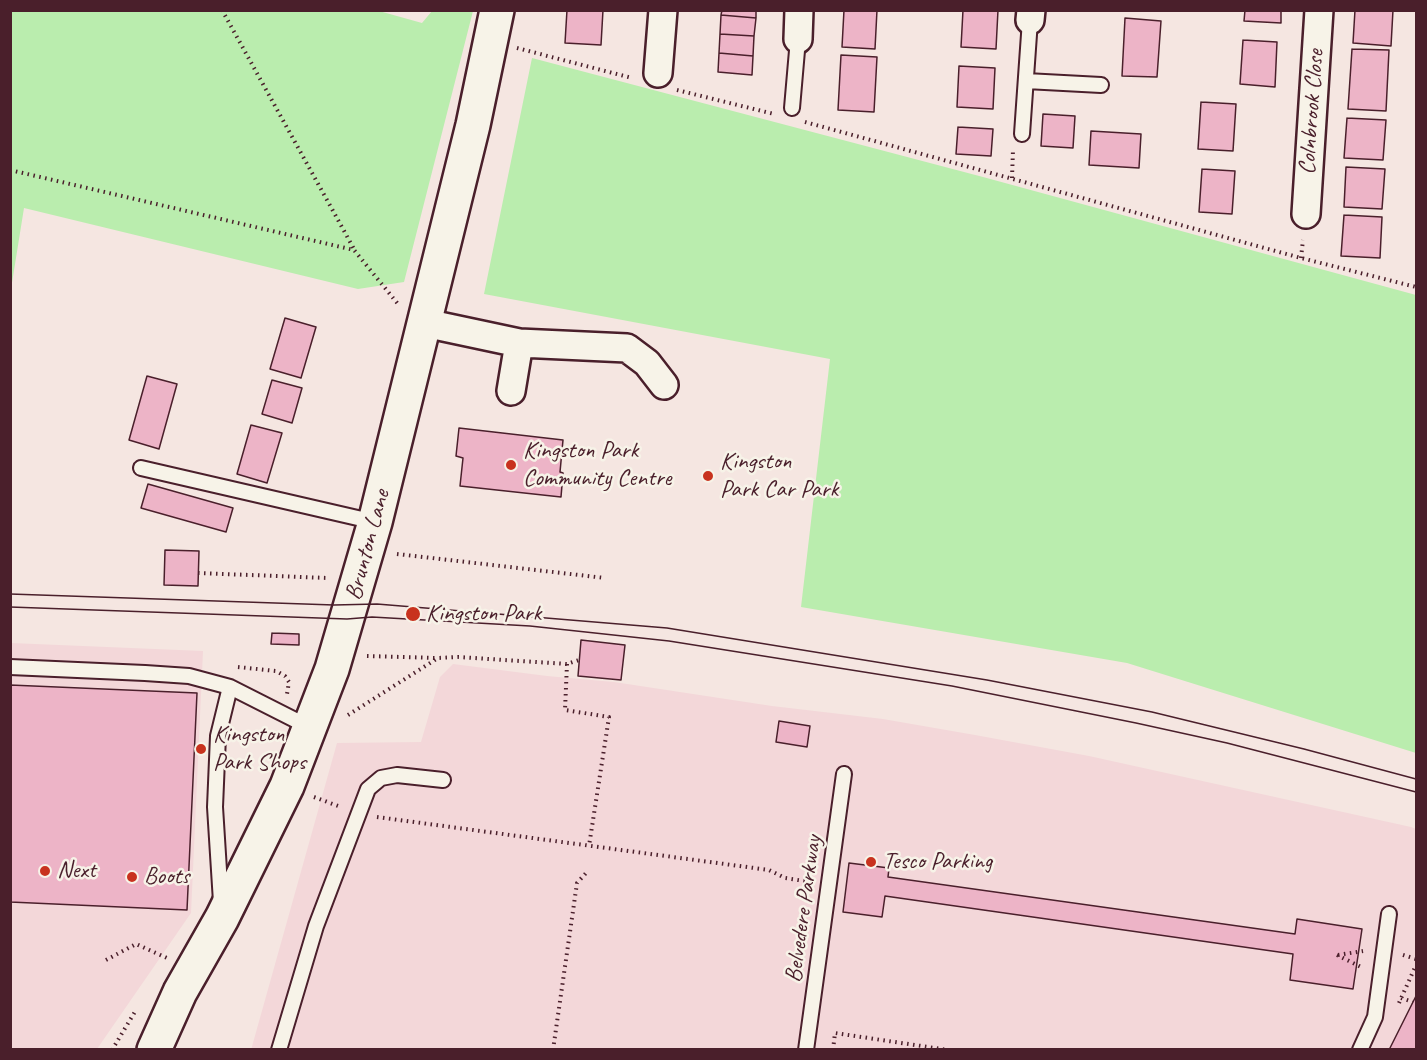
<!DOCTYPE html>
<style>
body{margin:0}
#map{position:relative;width:1427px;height:1060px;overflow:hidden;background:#f5e6e1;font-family:Caveat,sans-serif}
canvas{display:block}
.frame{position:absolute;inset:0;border:12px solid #4a1f2b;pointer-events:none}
</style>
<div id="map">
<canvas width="1427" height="1060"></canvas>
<div class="frame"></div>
</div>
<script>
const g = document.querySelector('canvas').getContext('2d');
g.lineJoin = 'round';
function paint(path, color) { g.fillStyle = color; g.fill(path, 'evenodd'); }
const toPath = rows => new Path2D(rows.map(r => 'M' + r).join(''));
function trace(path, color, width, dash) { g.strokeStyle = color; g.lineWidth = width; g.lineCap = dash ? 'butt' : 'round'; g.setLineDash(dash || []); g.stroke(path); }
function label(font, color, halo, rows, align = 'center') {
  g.font = font + ' Caveat,sans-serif'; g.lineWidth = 5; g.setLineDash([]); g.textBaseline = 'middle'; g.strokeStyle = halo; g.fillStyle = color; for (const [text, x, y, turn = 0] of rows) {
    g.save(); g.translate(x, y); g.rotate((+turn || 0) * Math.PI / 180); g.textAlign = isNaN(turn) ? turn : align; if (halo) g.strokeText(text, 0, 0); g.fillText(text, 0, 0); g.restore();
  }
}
const built = toPath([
 [11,643,203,651,191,913,97,1049,11,1050],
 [453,664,547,676,614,682,772,706,883,719,975,735,1089,756,1411,827,1416,829,1416,1049,251,1050,337,743,421,742,440,677]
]);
const green = toPath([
 [379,11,422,23,432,11,473,11,404,282,358,289,24,208,11,289,11,11],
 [532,58,983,177,1416,295,1416,753,1127,663,801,607,830,359,484,294]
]);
const building = toPath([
 [567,10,603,10,601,45,565,43,567,10],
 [722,10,756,10,756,18,721,15,722,10],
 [844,10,877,10,875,49,842,47,844,10],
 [963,10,998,10,996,49,961,47,963,10],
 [1245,10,1281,10,1281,23,1244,21,1245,10],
 [1355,10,1393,10,1391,46,1353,43,1355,10],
 [721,15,756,18,754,36,720,34,721,15],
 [1125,18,1161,21,1157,77,1122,76,1125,18],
 [720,34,754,36,753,56,719,53,720,34],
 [1243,40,1277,42,1275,87,1240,84,1243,40],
 [1352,49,1389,50,1386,111,1348,109,1352,49],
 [719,53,753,56,752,75,718,72,719,53],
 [841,55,877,57,874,112,838,110,841,55],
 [959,66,995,68,993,109,957,107,959,66],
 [1201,102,1236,104,1233,151,1198,149,1201,102],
 [1043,114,1075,116,1073,148,1041,146,1043,114],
 [1347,118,1386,120,1383,160,1344,158,1347,118],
 [958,127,993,129,991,156,956,154,958,127],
 [1091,131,1141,134,1139,168,1089,165,1091,131],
 [1346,167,1385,169,1382,209,1344,207,1346,167],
 [1202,169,1235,171,1232,214,1199,212,1202,169],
 [1344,215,1382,217,1380,258,1341,256,1344,215],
 [285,318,316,327,301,378,270,369,285,318],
 [147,376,177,384,159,449,129,440,147,376],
 [272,380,302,388,292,423,262,414,272,380],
 [251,425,282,433,267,483,237,474,251,425],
 [459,428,563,440,560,472,563,473,561,497,460,486,463,458,456,456,459,428],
 [148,484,233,508,226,532,141,508,148,484],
 [165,550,199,551,198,586,164,585,165,550],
 [272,633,299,634,299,645,271,644,272,633],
 [581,640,625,645,621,680,578,676,581,640],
 [10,685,197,693,187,910,10,902,10,685],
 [779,721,810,726,807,747,776,742,779,721],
 [849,863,889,868,888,877,1295,934,1297,919,1362,929,1353,989,1290,980,1293,954,885,896,882,917,843,912,849,863],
 [1416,996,1416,1050,1389,1050,1416,996]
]);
const path = toPath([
 [222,10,354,249],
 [517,48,632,78],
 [677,90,774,114],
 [805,122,1301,258,1416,287],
 [10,170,354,250,398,304],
 [1012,178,1013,150],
 [1301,258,1303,240],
 [397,554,605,578],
 [198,573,328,578],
 [367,656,437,658],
 [567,664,565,710,609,717,589,846],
 [238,667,276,671,285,676,289,682,287,694],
 [348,715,438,658,458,657,567,664,579,660],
 [314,797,341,807],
 [377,817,769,870,785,878,811,882],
 [1337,955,1361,967],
 [1338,955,1363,951],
 [1403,955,1416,959],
 [106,960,136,944,167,958],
 [1401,998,1413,1002],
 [1399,1003,1416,965],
 [112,1050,136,1010],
 [553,1050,577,883,586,873],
 [833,1050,835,1033,948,1050]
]);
const lane = toPath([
 [1026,81,1101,85],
 [792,108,798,39],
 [1022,134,1030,20],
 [141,468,375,522],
 [10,667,145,673,189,676,230,687,309,727],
 [221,902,215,807,218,736,230,687],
 [279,1050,316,926,368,789,381,778,397,775,443,780],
 [806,1050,844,774],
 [1360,1050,1375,1017,1389,914]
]);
const street = toPath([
 [1030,20,1031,10],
 [798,39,799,10],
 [658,73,663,10],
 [1306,214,1319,10],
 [425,323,519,343,627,348,647,363,664,385],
 [511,391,519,343]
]);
const secondary = toPath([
 [154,1050,180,992,222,918,287,786,332,669,375,522,473,125,497,10]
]);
const tram = toPath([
 [10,594,334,605,377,604,667,628,987,680,1152,712,1304,749,1416,779],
 [10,607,347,619,372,617,530,626,669,641,952,686,1136,723,1227,743,1416,792]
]);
const markers = [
 [511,465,6,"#c8321e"],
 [708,476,6,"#c8321e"],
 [413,614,8,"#c8321e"],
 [201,749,6,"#c8321e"],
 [871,862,6,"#c8321e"],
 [45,871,6,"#c8321e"],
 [132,877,6,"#c8321e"]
];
const streetNames = [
 ["Colnbrook Close",1312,112,-86],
 ["Brunton Lane",368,545,-75],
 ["Belvedere Parkway",804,909,-82]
];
const poiNames = [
 ["Kingston Park",523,451],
 ["Community Centre",523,479],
 ["Kingston",720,462],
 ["Park Car Park",720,490],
 ["Kingston Park",426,614],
 ["Kingston",213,735],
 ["Park Shops",213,763],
 ["Tesco Parking",883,862],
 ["Next",57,871],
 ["Boots",144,877]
];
paint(built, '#f3d7d9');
paint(green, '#baedae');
paint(building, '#edb4c7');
trace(building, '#4a1f2b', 1.5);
trace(lane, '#4a1f2b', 18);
trace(street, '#4a1f2b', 32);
trace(secondary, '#4a1f2b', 38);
trace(path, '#4a1f2b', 4, [1.5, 4.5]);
trace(lane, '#f7f3e8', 14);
trace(street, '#f7f3e8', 27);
trace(secondary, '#f7f3e8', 33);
trace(tram, '#4a1f2b', 1.5);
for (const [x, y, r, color] of markers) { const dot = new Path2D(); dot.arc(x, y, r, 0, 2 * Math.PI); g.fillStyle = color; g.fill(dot); trace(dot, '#f7f3e8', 2); }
label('24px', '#4a1f2b', '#f7f3e8', streetNames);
label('24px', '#4a1f2b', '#f7f3e8', poiNames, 'left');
</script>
